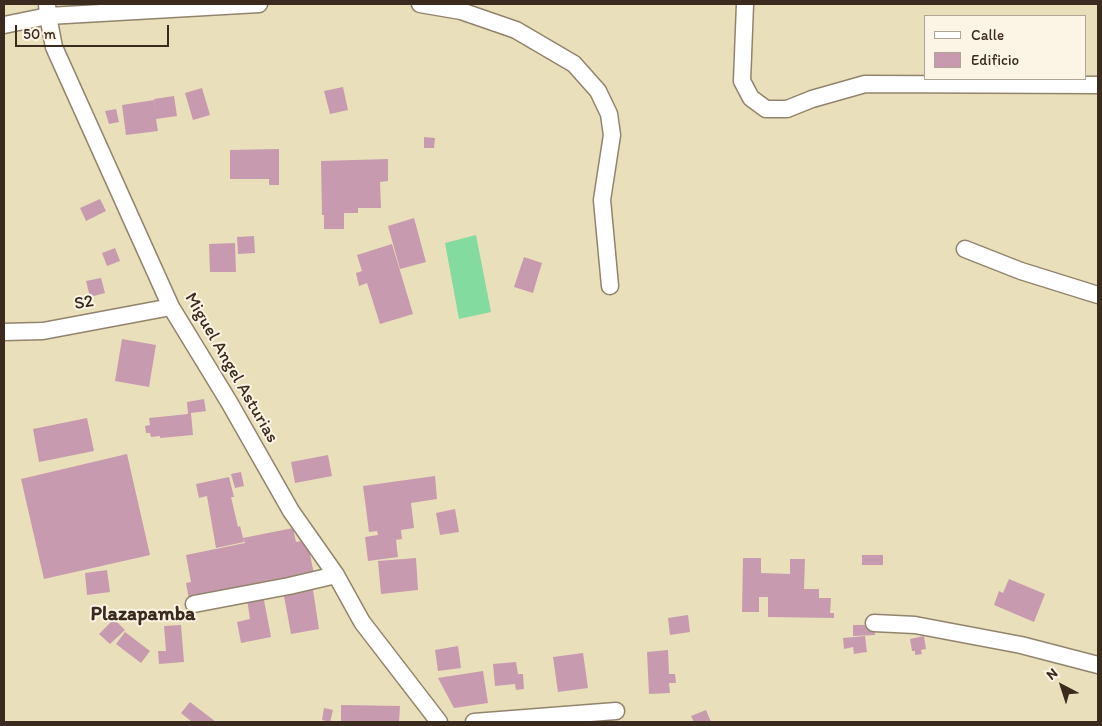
<!DOCTYPE html>
<style>
body{margin:0}
#map{position:relative;width:1102px;height:726px;overflow:hidden;background:#e9dfba;font-family:Itim,sans-serif}
canvas{display:block}
.frame{position:absolute;inset:0;border:5px solid #3b2a1e;pointer-events:none}
.legend{position:absolute;left:924px;top:15px;width:162px;height:65px;box-sizing:border-box;background:#fcf5e5;border:1px solid #afa495;margin:0;padding:6px 9px;list-style:none;font-size:15px;color:#3b2a1e}
.legend li{display:flex;align-items:center;gap:10px;height:25px}
.legend b{width:25px;border:1px solid #afa495}
.north{position:absolute;left:1037px;top:661px;width:50px;height:50px;-webkit-text-stroke:4px #fcf5e5;paint-order:stroke;rotate:320deg;font-size:14px;font-weight:700;line-height:20px;text-align:center;color:#3b2a1e}
.north::after{content:'';display:block;margin:auto;width:18px;height:22px;background:#3b2a1e;clip-path:polygon(50% 0,100% 100%,50% 72%,0 100%)}
.scale{position:absolute;left:15px;top:25px;width:154px;height:22px;box-sizing:border-box;border:2px solid #3b2a1e;border-top:0;padding-left:6px;font-size:15px;line-height:18px;white-space:nowrap;color:#3b2a1e;-webkit-text-stroke:4px #fcf5e5;paint-order:stroke}
</style>
<div id="map">
<canvas width="1102" height="726"></canvas>
<div class="frame"></div>
<ul class="legend">
<li><b style="height:6px;background:#fff"></b>Calle</li>
<li><b style="height:14px;background:#c89ab0"></b>Edificio</li>
</ul>
<div class="north">N</div>
<div class="scale">50 m</div>
</div>
<script>
const g = document.querySelector('canvas').getContext('2d');
g.lineJoin = 'round';
function paint(path, color) { g.fillStyle = color; g.fill(path, 'evenodd'); }
const toPath = rows => new Path2D(rows.map(r => 'M' + r).join(''));
function trace(path, color, width, dash) { g.strokeStyle = color; g.lineWidth = width; g.lineCap = dash ? 'butt' : 'round'; g.setLineDash(dash || []); g.stroke(path); }
function label(font, color, halo, rows, align = 'center') {
  g.font = font + ' Itim,sans-serif'; g.lineWidth = 4; g.setLineDash([]); g.textBaseline = 'middle'; g.strokeStyle = halo; g.fillStyle = color; for (const [text, x, y, turn = 0] of rows) {
    g.save(); g.translate(x, y); g.rotate((+turn || 0) * Math.PI / 180); g.textAlign = isNaN(turn) ? turn : align; if (halo) g.strokeText(text, 0, 0); g.fillText(text, 0, 0); g.restore();
  }
}
const green = toPath([
 [476,235,491,312,459,319,445,243]
]);
const building = toPath([
 [343,87,348,110,330,114,324,91],
 [202,88,210,115,193,120,185,93],
 [174,96,177,116,156,119,158,131,126,135,122,105,154,100,157,117,154,99],
 [116,109,119,122,109,124,105,111],
 [424,137,435,138,434,148,424,148],
 [279,149,279,185,269,185,269,179,230,179,230,150],
 [388,159,388,181,380,182,381,208,358,208,358,213,344,213,344,229,324,229,324,215,322,215,321,161],
 [100,199,106,211,86,221,80,208],
 [414,218,426,262,400,269,388,226],
 [254,236,255,253,238,254,237,237],
 [235,243,236,272,210,272,209,244],
 [392,244,413,314,380,324,367,283,359,286,356,273,362,271,357,255],
 [115,248,120,261,107,266,102,253],
 [524,257,542,263,533,293,514,287],
 [101,278,105,293,90,297,86,281],
 [122,339,156,345,149,387,115,381],
 [204,399,206,411,191,413,193,435,160,438,160,436,151,437,150,433,146,433,145,426,150,425,149,418,188,414,187,402],
 [87,418,94,451,39,462,33,429],
 [127,454,150,555,44,579,21,479],
 [328,455,332,476,295,483,291,462],
 [241,472,244,486,235,488,231,474],
 [435,476,437,499,411,503,414,528,401,530,402,539,396,540,398,557,368,561,365,537,378,535,377,531,369,532,363,486],
 [229,477,234,497,231,497,238,527,240,526,244,542,216,548,207,496,199,498,196,484],
 [455,509,459,532,440,535,436,513],
 [293,528,296,542,307,540,314,574,189,599,186,583,191,582,186,555,245,543,243,538],
 [862,555,883,555,883,565,862,565],
 [416,558,418,590,381,594,378,561],
 [743,558,761,558,761,573,790,574,790,559,805,559,804,589,819,589,819,598,831,598,830,613,834,613,834,618,768,617,768,597,759,597,759,612,742,612],
 [107,570,110,592,87,595,85,573],
 [1009,579,1045,594,1034,622,994,605,999,591,1003,593],
 [313,590,319,629,291,634,284,596],
 [263,595,271,637,241,643,237,622,250,619,247,599],
 [688,615,690,632,670,635,668,618],
 [114,619,125,630,110,644,99,634],
 [181,625,184,662,159,664,158,651,166,651,164,626],
 [853,625,874,625,875,635,853,636],
 [125,632,150,651,141,663,116,644],
 [865,636,867,652,854,654,853,647,844,649,843,638],
 [924,636,926,649,921,650,922,654,915,655,915,651,912,651,910,639],
 [458,646,461,668,438,671,435,650],
 [668,650,669,674,675,674,676,683,669,683,670,693,649,694,647,652],
 [583,653,588,688,558,692,553,657],
 [516,662,518,674,523,674,524,689,516,690,515,684,495,686,493,664],
 [483,671,488,703,454,708,438,678],
 [190,702,216,722,192,722,181,713],
 [341,705,400,706,399,722,341,722],
 [324,708,333,710,330,722,322,720],
 [706,710,711,722,694,722,691,716]
]);
const minor = toPath([
 [47,4,48,16,54,47,171,307,229,402,291,511,336,575,362,622,439,722],
 [420,4,461,11,516,30,574,64,598,91,609,114,612,135,602,200,610,286],
 [745,4,742,81,751,98,766,109,787,109,812,99,865,84,1098,85],
 [4,25,48,16,259,4],
 [965,249,1021,271,1098,295],
 [4,332,43,331,171,307],
 [194,604,289,586,336,575],
 [874,623,915,625,1021,645,1098,665],
 [474,722,616,711]
]);
const streetNames = [
 ["S2",84,303,-10],
 ["Miguel Angel Asturias",231,368,60]
];
const quarterNames = [
 ["Plazapamba",143,615]
];
paint(green, '#84db9f');
paint(building, '#c89ab0');
trace(minor, '#92846c', 19);
trace(minor, '#fff', 16);
label('18px', '#3b2a1e', '#fcf5e5', streetNames);
label('bold 20px', '#3b2a1e', '#fcf5e5', quarterNames);
</script>
